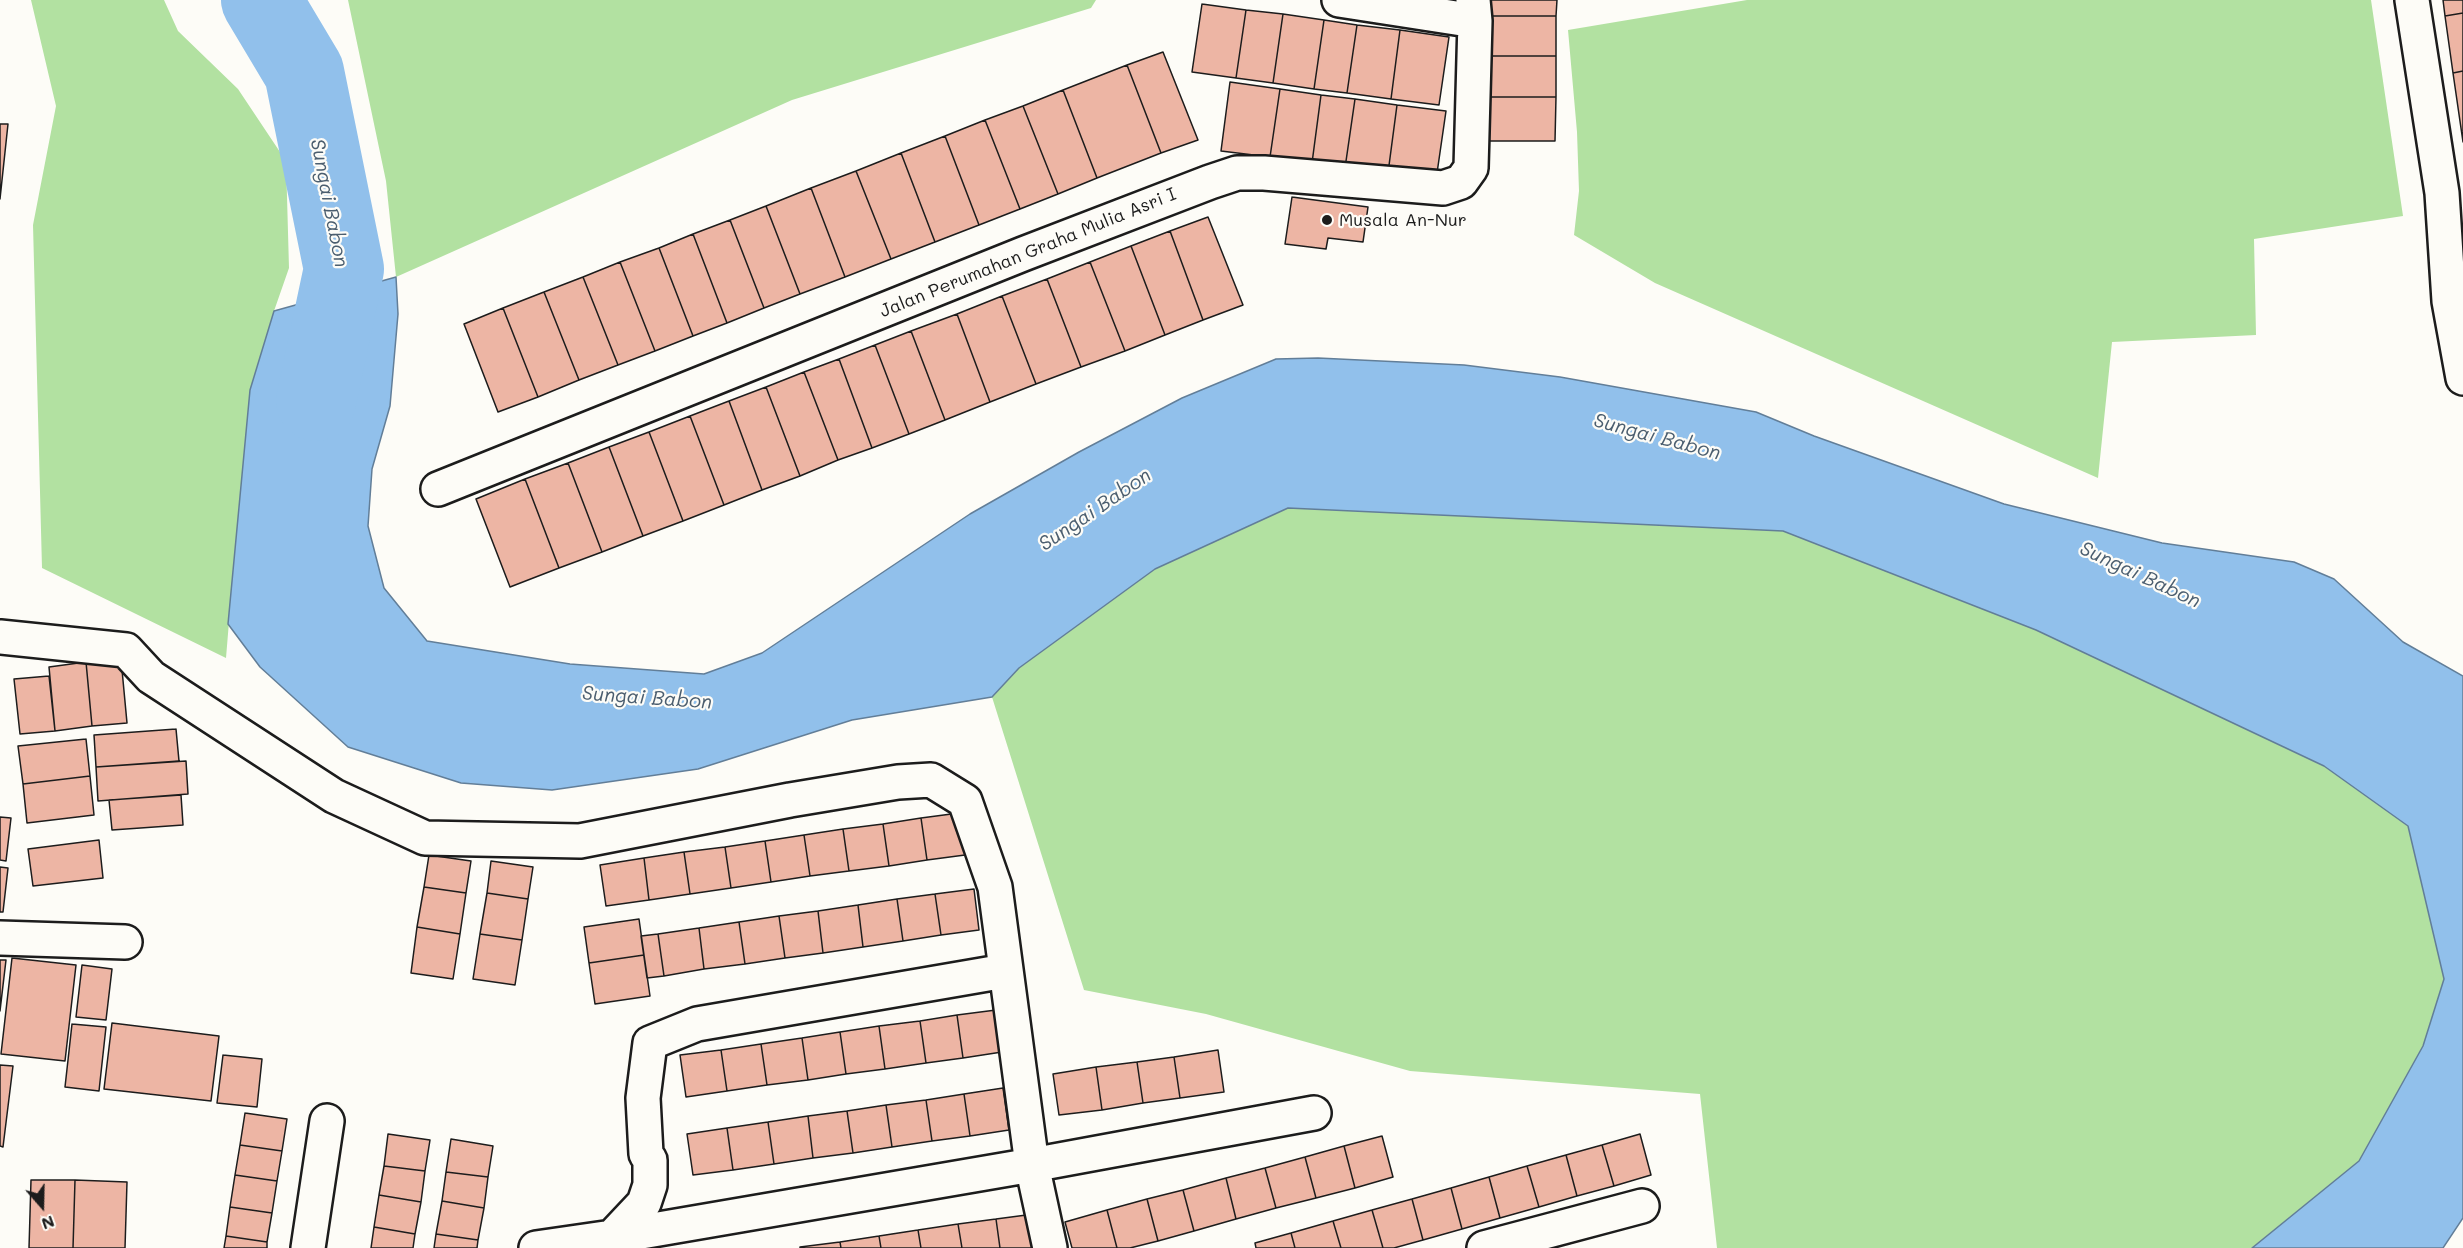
<!DOCTYPE html>
<style>
body{margin:0}
#map{position:relative;width:2463px;height:1248px;overflow:hidden;background:#fdfcf7;font-family:Mali,sans-serif}
canvas{display:block}
.north{position:absolute;left:12px;top:1176px;width:60px;height:60px;-webkit-text-stroke:4px #fdfcf7;paint-order:stroke;rotate:160deg;font-size:16px;font-weight:700;line-height:24px;text-align:center;color:#1c1c1c}
.north::after{content:'';display:block;margin:auto;width:21px;height:27px;background:#1c1c1c;clip-path:polygon(50% 0,100% 100%,50% 72%,0 100%)}
</style>
<div id="map">
<canvas width="2463" height="1248"></canvas>
<div class="north">N</div>
</div>
<script>
const g = document.querySelector('canvas').getContext('2d');
g.lineJoin = 'round';
function paint(path, color) { g.fillStyle = color; g.fill(path, 'evenodd'); }
const toPath = rows => new Path2D(rows.map(r => 'M' + r).join(''));
function trace(path, color, width, dash) { g.strokeStyle = color; g.lineWidth = width; g.lineCap = dash ? 'butt' : 'round'; g.setLineDash(dash || []); g.stroke(path); }
function label(font, color, halo, rows, align = 'center') {
  g.font = font + ' Mali,sans-serif'; g.lineWidth = 4.5; g.setLineDash([]); g.textBaseline = 'middle'; g.strokeStyle = halo; g.fillStyle = color; for (const [text, x, y, turn = 0] of rows) {
    g.save(); g.translate(x, y); g.rotate((+turn || 0) * Math.PI / 180); g.textAlign = isNaN(turn) ? turn : align; if (halo) g.strokeText(text, 0, 0); g.fillText(text, 0, 0); g.restore();
  }
}
const green = toPath([
 [31,0,164,0,178,31,238,89,286,161,289,268,274,311,233,573,226,658,42,568,33,225,56,106],
 [348,0,1096,0,1091,8,792,100,396,277,386,181],
 [1747,0,2371,0,2403,216,2254,239,2256,335,2112,342,2098,478,1655,283,1574,235,1579,191,1577,132,1568,30],
 [1288,508,1783,531,2036,630,2315,759,2408,826,2444,979,2423,1046,2359,1161,2252,1248,1717,1248,1700,1094,1410,1071,1206,1014,1084,990,992,697,1019,668,1155,569]
]);
const water = toPath([
 [396,277,398,314,390,406,372,469,368,526,384,588,427,641,570,664,704,674,762,653,970,514,1079,452,1182,398,1276,359,1318,358,1464,365,1560,377,1756,412,1814,436,2004,504,2162,543,2294,562,2334,579,2403,642,2463,676,2463,1218,2443,1248,2252,1248,2359,1161,2423,1046,2444,979,2408,826,2324,766,2036,630,1783,531,1288,508,1155,569,1019,668,992,697,852,720,698,769,552,790,461,783,348,747,260,667,228,624,250,390,274,311,396,277]
]);
const river = toPath([
 [261,0,304,72,344,269,316,401]
]);
const building = toPath([
 [1489,0,1557,0,1556,16,1489,16,1489,0],
 [2443,0,2463,0,2463,13,2445,16,2443,0],
 [1202,4,1246,10,1236,78,1192,72,1202,4],
 [1246,10,1283,14,1273,83,1236,78,1246,10],
 [2463,13,2463,71,2453,73,2445,16,2463,13],
 [1283,14,1324,20,1314,89,1273,83,1283,14],
 [1489,16,1556,16,1556,56,1489,56,1489,16],
 [1324,20,1357,25,1347,93,1314,89,1324,20],
 [1357,25,1400,30,1391,99,1347,93,1357,25],
 [1400,30,1449,37,1439,105,1391,99,1400,30],
 [1163,52,1198,140,1161,153,1127,65,1163,52],
 [1489,56,1556,56,1556,97,1488,97,1489,56],
 [1127,65,1161,153,1097,178,1063,90,1127,65],
 [2463,71,2463,142,2453,73,2463,71],
 [1230,82,1280,89,1270,157,1221,151,1230,82],
 [1280,89,1321,95,1312,163,1270,157,1280,89],
 [1063,90,1097,178,1058,194,1023,106,1063,90],
 [1321,95,1355,99,1345,168,1312,163,1321,95],
 [1488,97,1556,97,1555,141,1488,141,1488,97],
 [1355,99,1397,105,1388,173,1345,168,1355,99],
 [1397,105,1446,111,1436,180,1388,173,1397,105],
 [1023,106,1058,194,1020,209,985,120,1023,106],
 [985,120,1020,209,979,225,945,136,985,120],
 [0,124,8,124,0,199,0,124],
 [945,136,979,225,935,242,901,153,945,136],
 [901,153,935,242,891,259,856,171,901,153],
 [856,171,891,259,845,277,811,188,856,171],
 [811,188,845,277,800,294,766,206,811,188],
 [1292,197,1368,207,1363,242,1328,238,1326,249,1285,244,1292,197],
 [766,206,800,294,764,308,730,220,766,206],
 [1208,217,1243,305,1203,320,1170,231,1208,217],
 [730,220,764,308,727,323,693,234,730,220],
 [1170,231,1203,320,1165,335,1131,246,1170,231],
 [693,234,727,323,693,336,659,248,693,234],
 [1131,246,1165,335,1125,351,1090,262,1131,246],
 [659,248,693,336,655,351,620,262,659,248],
 [620,262,655,351,618,365,583,277,620,262],
 [1090,262,1125,351,1081,367,1047,279,1090,262],
 [583,277,618,365,579,380,544,292,583,277],
 [1047,279,1081,367,1036,384,1002,296,1047,279],
 [544,292,579,380,538,397,503,308,544,292],
 [1002,296,1036,384,990,402,957,314,1002,296],
 [503,308,538,397,498,412,464,324,503,308],
 [957,314,990,402,945,420,911,331,957,314],
 [911,331,945,420,909,434,875,345,911,331],
 [875,345,909,434,872,448,839,359,875,345],
 [839,359,872,448,838,460,804,372,839,359],
 [804,372,838,460,800,476,766,387,804,372],
 [766,387,800,476,762,490,729,401,766,387],
 [729,401,762,490,724,505,690,416,729,401],
 [690,416,724,505,683,521,649,432,690,416],
 [649,432,683,521,643,536,609,447,649,432],
 [609,447,643,536,602,552,568,463,609,447],
 [568,463,602,552,559,568,525,479,568,463],
 [525,479,559,568,510,587,476,499,525,479],
 [121,659,127,723,92,726,86,662,121,659],
 [86,662,92,726,55,731,49,667,86,662],
 [49,676,55,731,20,734,14,679,49,676],
 [176,729,179,761,96,767,94,735,176,729],
 [86,739,90,776,23,784,18,746,86,739],
 [186,761,188,794,98,801,96,767,186,761],
 [90,776,94,815,27,823,23,784,90,776],
 [181,795,183,825,112,830,109,800,181,795],
 [959,813,965,855,927,860,921,818,959,813],
 [0,817,11,818,6,861,0,860,0,817],
 [921,818,927,860,889,866,883,824,921,818],
 [883,824,889,866,849,871,843,829,883,824],
 [843,829,849,871,810,876,804,835,843,829],
 [804,835,810,876,771,882,765,841,804,835],
 [99,840,103,878,33,886,28,849,99,840],
 [765,841,771,882,731,888,725,847,765,841],
 [725,847,731,888,690,894,684,852,725,847],
 [684,852,690,894,649,900,644,858,684,852],
 [429,855,471,861,466,893,424,887,429,855],
 [644,858,649,900,606,906,600,865,644,858],
 [491,861,533,867,528,899,487,893,491,861],
 [0,867,8,868,3,912,0,912,0,867],
 [424,887,466,893,460,934,417,927,424,887],
 [974,889,979,930,941,935,935,894,974,889],
 [487,893,528,899,522,940,480,934,487,893],
 [935,894,941,935,903,941,897,899,935,894],
 [897,899,903,941,863,947,858,905,897,899],
 [858,905,863,947,823,953,818,911,858,905],
 [818,911,823,953,785,958,779,916,818,911],
 [779,916,785,958,745,964,739,922,779,916],
 [639,919,644,955,589,963,584,927,639,919],
 [739,922,745,964,704,969,699,928,739,922],
 [417,927,460,934,453,979,411,973,417,927],
 [699,928,704,969,664,976,658,934,699,928],
 [480,934,522,940,515,985,473,979,480,934],
 [658,934,664,976,647,978,641,936,658,934],
 [644,955,650,996,595,1004,589,963,644,955],
 [12,958,76,965,65,1061,1,1054,12,958],
 [0,960,6,960,0,1011,0,960],
 [82,965,112,969,106,1020,76,1017,82,965],
 [996,1010,1002,1052,963,1058,957,1015,996,1010],
 [957,1015,963,1058,926,1063,920,1021,957,1015],
 [920,1021,926,1063,885,1069,879,1026,920,1021],
 [112,1023,219,1036,211,1101,104,1089,112,1023],
 [72,1024,106,1027,99,1091,65,1087,72,1024],
 [879,1026,885,1069,846,1074,840,1032,879,1026],
 [840,1032,846,1074,808,1080,802,1038,840,1032],
 [802,1038,808,1080,767,1085,761,1044,802,1038],
 [761,1044,767,1085,727,1091,721,1050,761,1044],
 [721,1050,727,1091,686,1097,680,1055,721,1050],
 [1218,1050,1224,1092,1180,1098,1174,1057,1218,1050],
 [223,1055,262,1059,257,1107,217,1103,223,1055],
 [1174,1057,1180,1098,1143,1103,1137,1062,1174,1057],
 [1137,1062,1143,1103,1102,1110,1096,1067,1137,1062],
 [0,1065,13,1066,3,1147,0,1146,0,1065],
 [1096,1067,1102,1110,1059,1115,1053,1074,1096,1067],
 [1003,1088,1009,1130,970,1136,964,1094,1003,1088],
 [964,1094,970,1136,932,1141,926,1100,964,1094],
 [926,1100,932,1141,892,1147,886,1105,926,1100],
 [886,1105,892,1147,853,1153,847,1111,886,1105],
 [847,1111,853,1153,813,1158,808,1116,847,1111],
 [245,1113,287,1119,282,1151,240,1145,245,1113],
 [808,1116,813,1158,774,1164,768,1122,808,1116],
 [768,1122,774,1164,733,1170,727,1128,768,1122],
 [727,1128,733,1170,693,1175,687,1134,727,1128],
 [388,1134,430,1140,425,1171,384,1166,388,1134],
 [1640,1134,1651,1175,1614,1186,1602,1145,1640,1134],
 [1382,1136,1393,1177,1355,1188,1344,1146,1382,1136],
 [451,1139,493,1146,488,1177,446,1172,451,1139],
 [240,1145,282,1151,277,1181,235,1175,240,1145],
 [1602,1145,1614,1186,1577,1196,1566,1155,1602,1145],
 [1344,1146,1355,1188,1316,1198,1305,1157,1344,1146],
 [1566,1155,1577,1196,1539,1207,1527,1166,1566,1155],
 [1305,1157,1316,1198,1276,1208,1265,1168,1305,1157],
 [384,1166,425,1171,421,1202,379,1195,384,1166],
 [1527,1166,1539,1207,1500,1218,1489,1177,1527,1166],
 [1265,1168,1276,1208,1236,1219,1226,1178,1265,1168],
 [446,1172,488,1177,484,1208,442,1201,446,1172],
 [235,1175,277,1181,272,1213,230,1207,235,1175],
 [1489,1177,1500,1218,1462,1229,1451,1188,1489,1177],
 [1226,1178,1236,1219,1194,1231,1183,1190,1226,1178],
 [31,1180,75,1180,73,1248,29,1248,31,1180],
 [75,1180,127,1182,125,1248,73,1248,75,1180],
 [1451,1188,1462,1229,1423,1240,1412,1199,1451,1188],
 [1183,1190,1194,1231,1158,1241,1147,1199,1183,1190],
 [379,1195,421,1202,415,1234,374,1227,379,1195],
 [1147,1199,1158,1241,1130,1248,1117,1248,1107,1210,1147,1199],
 [1412,1199,1423,1240,1394,1248,1383,1248,1372,1210,1412,1199],
 [442,1201,484,1208,478,1240,436,1234,442,1201],
 [230,1207,272,1213,267,1242,226,1236,230,1207],
 [1107,1210,1117,1248,1072,1248,1065,1222,1107,1210],
 [1372,1210,1383,1248,1341,1248,1333,1221,1372,1210],
 [1034,1214,1039,1248,1000,1248,996,1219,1034,1214],
 [996,1219,1000,1248,962,1248,958,1224,996,1219],
 [1333,1221,1341,1248,1295,1248,1291,1233,1333,1221],
 [958,1224,962,1248,921,1248,918,1230,958,1224],
 [374,1227,415,1234,413,1248,371,1248,374,1227],
 [918,1230,921,1248,881,1248,879,1236,918,1230],
 [1291,1233,1295,1248,1256,1248,1255,1243,1291,1233],
 [436,1234,478,1240,477,1248,434,1248,436,1234],
 [226,1236,267,1242,267,1248,224,1248,226,1236],
 [879,1236,881,1248,841,1248,840,1242,879,1236],
 [840,1242,841,1248,800,1248,800,1247,840,1242]
]);
const minor = toPath([
 [1339,0,1475,21],
 [2412,0,2442,193,2449,301,2463,378],
 [438,489,1023,254,1210,182,1237,173,1264,173,1443,188,1461,182,1471,168,1475,21,1473,0],
 [0,637,126,650,151,677,334,796,425,838,580,841,790,800,898,782,931,780,965,801,995,887,1032,1165,1050,1248],
 [0,938,125,942],
 [612,1237,644,1203,650,1185,650,1160,646,1154,643,1098,650,1043,697,1024,1005,971],
 [308,1248,327,1121],
 [536,1248,612,1237,1032,1165,1314,1113],
 [1484,1248,1642,1206]
]);
const markers = [
 [1327,220,6,"#1c1c1c"]
];
const poiNames = [
 ["Musala An-Nur",1339,220]
];
const streetNames = [
 ["Jalan Perumahan Graha Mulia Asri I",1028,253,-22]
];
const waterNames = [
 ["Sungai Babon",329,203,79],
 ["Sungai Babon",1657,437,15],
 ["Sungai Babon",1095,510,-34],
 ["Sungai Babon",2140,575,25],
 ["Sungai Babon",647,698,4]
];
paint(green, '#b2e1a1');
paint(water, '#91c0eb');
trace(water, '#627e98', 1.5);
trace(river, '#91c0eb', 80);
paint(building, '#edb5a4');
trace(building, '#1c1c1c', 1.5);
trace(minor, '#1c1c1c', 38);
trace(minor, '#fdfcf7', 33);
for (const [x, y, r, color] of markers) { const dot = new Path2D(); dot.arc(x, y, r, 0, 2 * Math.PI); g.fillStyle = color; g.fill(dot); trace(dot, '#fdfcf7', 2); }
label('18px', '#1c1c1c', '#fdfcf7', poiNames, 'left');
label('18px', '#1c1c1c', '#fdfcf7', streetNames);
label('italic 20px', '#4b5e6f', '#fdfcf7', waterNames);
</script>
